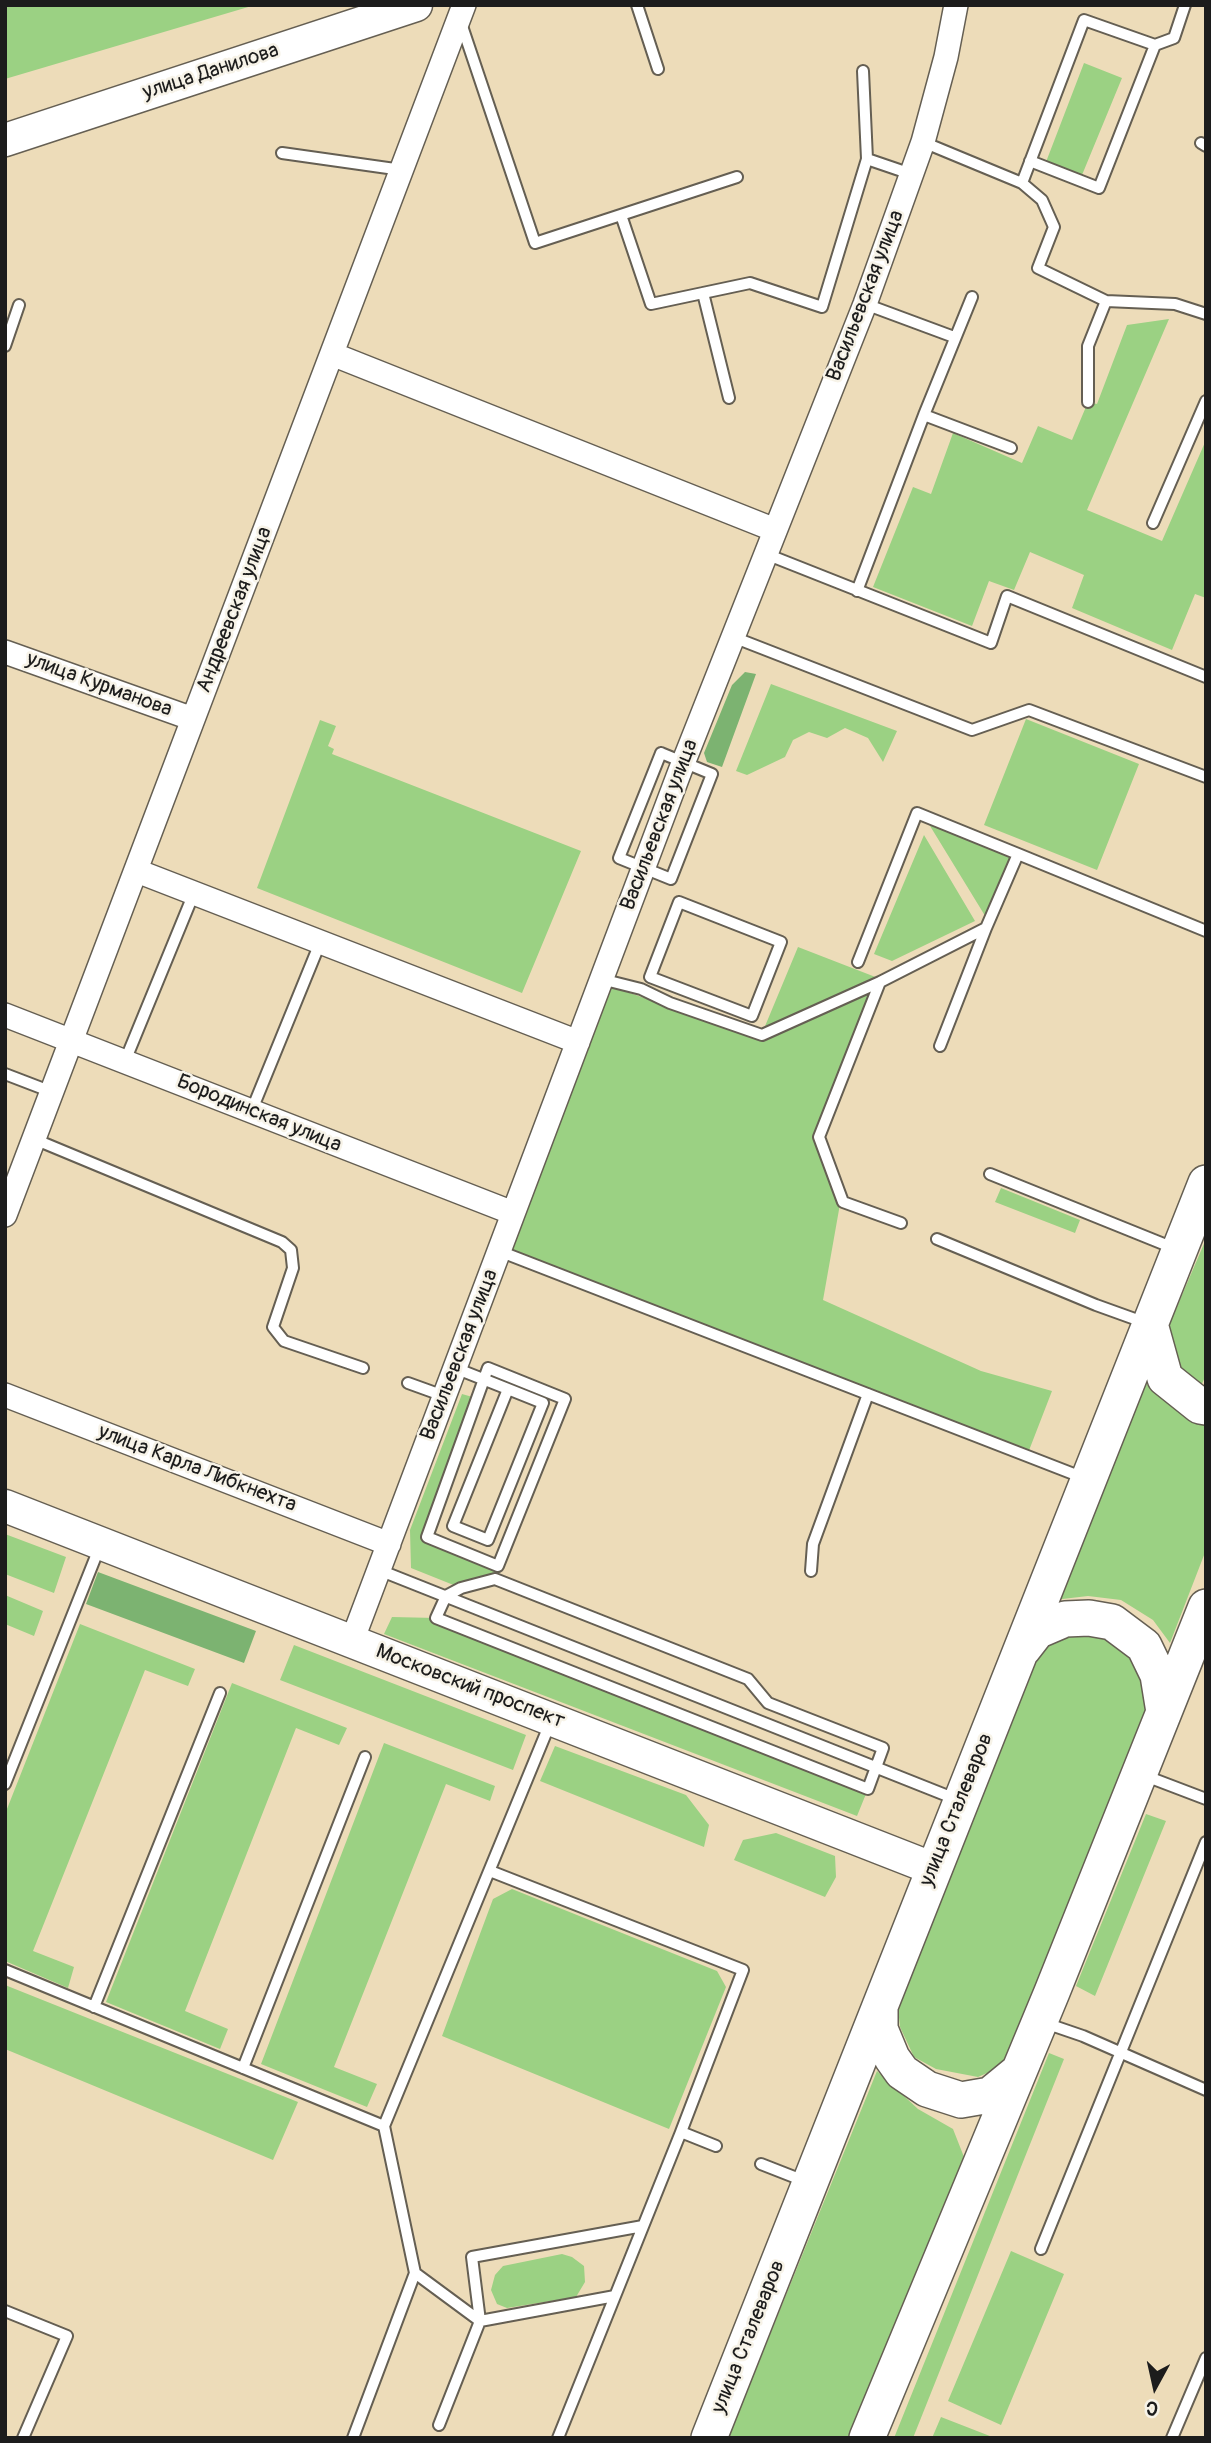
<!DOCTYPE html>
<meta charset="utf-8">
<style>
body{margin:0}
#map{position:relative;width:1211px;height:2443px;overflow:hidden;background:#eddcb9;font-family:Pangolin,sans-serif}
canvas{display:block}
.frame{position:absolute;inset:0;border:7px solid #1c1c1c;pointer-events:none}
.north{position:absolute;left:1120px;top:2352px;width:70px;height:70px;-webkit-text-stroke:5px #f7f3e8;paint-order:stroke;rotate:188deg;font-size:19px;font-weight:700;line-height:28px;text-align:center;color:#1c1c1c}
.north::after{content:'';display:block;margin:auto;width:24px;height:32px;background:#1c1c1c;clip-path:polygon(50% 0,100% 100%,50% 72%,0 100%)}
</style>
<div id="map">
<canvas width="1211" height="2443"></canvas>
<div class="frame"></div>
<div class="north">С</div>
</div>
<script>
const g = document.querySelector('canvas').getContext('2d');
g.lineJoin = 'round';
function paint(path, color) { g.fillStyle = color; g.fill(path, 'evenodd'); }
const toPath = rows => new Path2D(rows.map(r => 'M' + r).join(''));
function trace(path, color, width, dash) { g.strokeStyle = color; g.lineWidth = width; g.lineCap = dash ? 'butt' : 'round'; g.setLineDash(dash || []); g.stroke(path); }
function label(font, color, halo, rows, align = 'center') {
  g.font = font + ' Pangolin,sans-serif'; g.lineWidth = 5; g.setLineDash([]); g.textBaseline = 'middle'; g.strokeStyle = halo; g.fillStyle = color; for (const [text, x, y, turn = 0] of rows) {
    g.save(); g.translate(x, y); g.rotate((+turn || 0) * Math.PI / 180); g.textAlign = isNaN(turn) ? turn : align; if (halo) g.strokeText(text, 0, 0); g.fillText(text, 0, 0); g.restore();
  }
}
const green = toPath([
 [5,5,255,5,5,79],
 [1084,63,1122,78,1082,175,1046,162],
 [1169,319,1087,510,1162,541,1206,440,1206,598,1195,594,1172,650,1072,608,1084,575,1030,552,1014,590,989,581,972,626,873,587,913,487,931,494,953,433,1022,463,1038,426,1072,440,1088,402,1097,404,1127,325],
 [771,684,897,731,883,762,868,738,845,728,827,738,809,732,793,740,785,757,747,775,736,771],
 [1026,719,1139,764,1097,870,984,825],
 [320,720,336,726,328,746,334,749,332,754,581,851,522,993,257,888],
 [927,821,1014,856,987,919],
 [924,835,975,921,892,961,874,954],
 [798,947,878,978,763,1031],
 [607,985,762,1039,873,989,816,1137,840,1204,823,1300,981,1371,1052,1391,1028,1453,508,1250],
 [1001,1188,1080,1220,1075,1233,995,1202],
 [1206,1239,1206,1375,1199,1390,1183,1375,1169,1339,1170,1323],
 [1141,1379,1161,1397,1193,1422,1206,1423,1206,1550,1170,1643,1153,1620,1121,1600,1088,1596,1054,1600],
 [462,1394,476,1398,427,1537,498,1566,495,1579,461,1588,411,1568,410,1530],
 [5,1534,66,1557,54,1593,5,1574],
 [5,1595,43,1611,34,1636,5,1624],
 [392,1617,436,1618,868,1789,857,1816,384,1634],
 [80,1624,195,1669,188,1686,145,1670,33,1951,74,1967,68,1988,5,1961,5,1814],
 [1070,1634,1106,1638,1128,1654,1142,1676,1150,1706,1005,2065,978,2077,936,2069,914,2057,900,2027,897,1998,1029,1661,1047,1644],
 [294,1645,526,1735,513,1770,280,1680],
 [232,1683,347,1728,339,1745,296,1728,185,2011,228,2029,220,2049,106,2002],
 [384,1743,495,1786,490,1801,446,1784,334,2067,377,2084,367,2107,261,2064],
 [555,1746,686,1795,709,1825,704,1847,540,1781],
 [1146,1814,1166,1821,1095,1996,1076,1986],
 [776,1833,835,1856,836,1877,825,1897,734,1860,743,1840],
 [512,1889,717,1971,726,1987,669,2129,442,2036,493,1899],
 [5,1985,298,2102,273,2160,5,2049],
 [1049,2053,1064,2059,913,2438,894,2438],
 [877,2071,918,2109,953,2129,964,2157,852,2438,728,2438],
 [1011,2251,1064,2274,1001,2425,948,2401],
 [562,2254,572,2257,584,2266,585,2282,576,2297,507,2308,497,2304,491,2290,495,2275,503,2266],
 [941,2417,995,2438,932,2438]
]);
const forest = toPath([
 [745,672,756,674,722,767,707,762,704,753,732,685],
 [98,1572,256,1631,244,1663,86,1604]
]);
const lane = toPath([
 [637,5,658,69],
 [461,23,535,243,737,177],
 [923,142,1022,183,1084,20,1155,45,1174,38,1185,5],
 [1201,143,1206,146],
 [282,153,402,170],
 [867,159,911,174],
 [1030,161,1099,188,1155,45],
 [1022,183,1042,200,1054,227,1038,268,1106,301,1175,304,1206,314],
 [621,215,651,304,750,283,822,307,867,159,863,71],
 [703,293,729,398],
 [865,304,954,337],
 [5,346,19,305],
 [1088,402,1088,346,1106,301],
 [924,415,1011,448],
 [1153,523,1206,401],
 [766,554,991,643,1007,596,1206,677],
 [857,591,924,415,972,297],
 [733,637,972,730,1029,710,1206,777],
 [661,753,712,774,671,879,619,858,661,753],
 [679,902,781,942,752,1016,650,977,679,902],
 [858,962,917,813,1018,854],
 [601,979,641,989,670,1003,762,1035,880,982,986,928,1018,854,1206,931],
 [880,982,819,1137,843,1202,901,1223],
 [940,1046,986,928],
 [125,1061,194,893],
 [5,1074,52,1092],
 [251,1112,320,943],
 [34,1139,282,1242,291,1250,293,1268,273,1327,284,1341,363,1368],
 [990,1174,1176,1249],
 [937,1239,1096,1305,1146,1323],
 [499,1251,1084,1478],
 [455,1368,508,1389,543,1403,488,1540,453,1526,508,1389],
 [488,1368,565,1399,498,1566,427,1537,488,1368],
 [408,1383,444,1396],
 [379,1570,958,1800],
 [811,1571,813,1544,868,1394],
 [495,1579,748,1679,768,1703,883,1748,868,1789,436,1618,446,1596,461,1588,495,1579],
 [1143,1775,1206,1799],
 [5,1784,100,1546],
 [490,1871,743,1970,681,2132],
 [5,1970,384,2126,415,2273,353,2438],
 [94,2007,220,1693],
 [1045,2023,1083,2036,1206,2090],
 [243,2068,365,1757],
 [384,2126,551,1721],
 [761,2164,807,2182],
 [1041,2249,1206,1842],
 [415,2273,480,2321],
 [5,2311,67,2336,23,2438],
 [480,2321,472,2257,643,2226],
 [439,2425,480,2321,615,2296],
 [558,2438,681,2132,716,2146],
 [1172,2438,1206,2358]
]);
const street = toPath([
 [332,354,775,530],
 [5,652,193,719],
 [137,871,578,1042],
 [5,1015,513,1213],
 [5,1215,464,5],
 [5,1395,389,1544],
 [352,1641,680,771,865,304,923,142,946,57,956,5]
]);
const secondary = toPath([
 [5,140,416,5],
 [5,1506,934,1869]
]);
const primary = toPath([
 [1150,1324,1165,1378,1200,1406,1206,1407],
 [1023,1649,1037,1631,1065,1619,1089,1618,1112,1622,1144,1646,1158,1675,1164,1712],
 [880,2006,880,2029,892,2058,902,2072,927,2089,961,2100,990,2095,1018,2072],
 [709,2438,1206,1183],
 [867,2438,1052,1992,1206,1607]
]);
const streetNames = [
 ["улица Данилова",211,72,-18],
 ["Васильевская улица",866,296,-69],
 ["Андреевская улица",235,610,-69],
 ["улица Курманова",99,685,20],
 ["Васильевская улица",660,825,-69],
 ["Бородинская улица",259,1114,22],
 ["Васильевская улица",460,1355,-69],
 ["улица Карла Либкнехта",197,1469,21],
 ["Московский проспект",470,1687,21],
 ["улица Сталеваров",957,1810,-68],
 ["улица Сталеваров",749,2337,-68]
];
paint(green, '#9bd183');
paint(forest, '#7cb371');
trace(lane, '#655f53', 14);
trace(street, '#655f53', 26);
trace(secondary, '#655f53', 35);
trace(primary, '#655f53', 38);
trace(lane, '#fff', 10);
trace(street, '#fff', 23);
trace(secondary, '#fff', 32);
trace(primary, '#fff', 35);
label('21px', '#1c1c1c', '#f7f3e8', streetNames);
</script>
